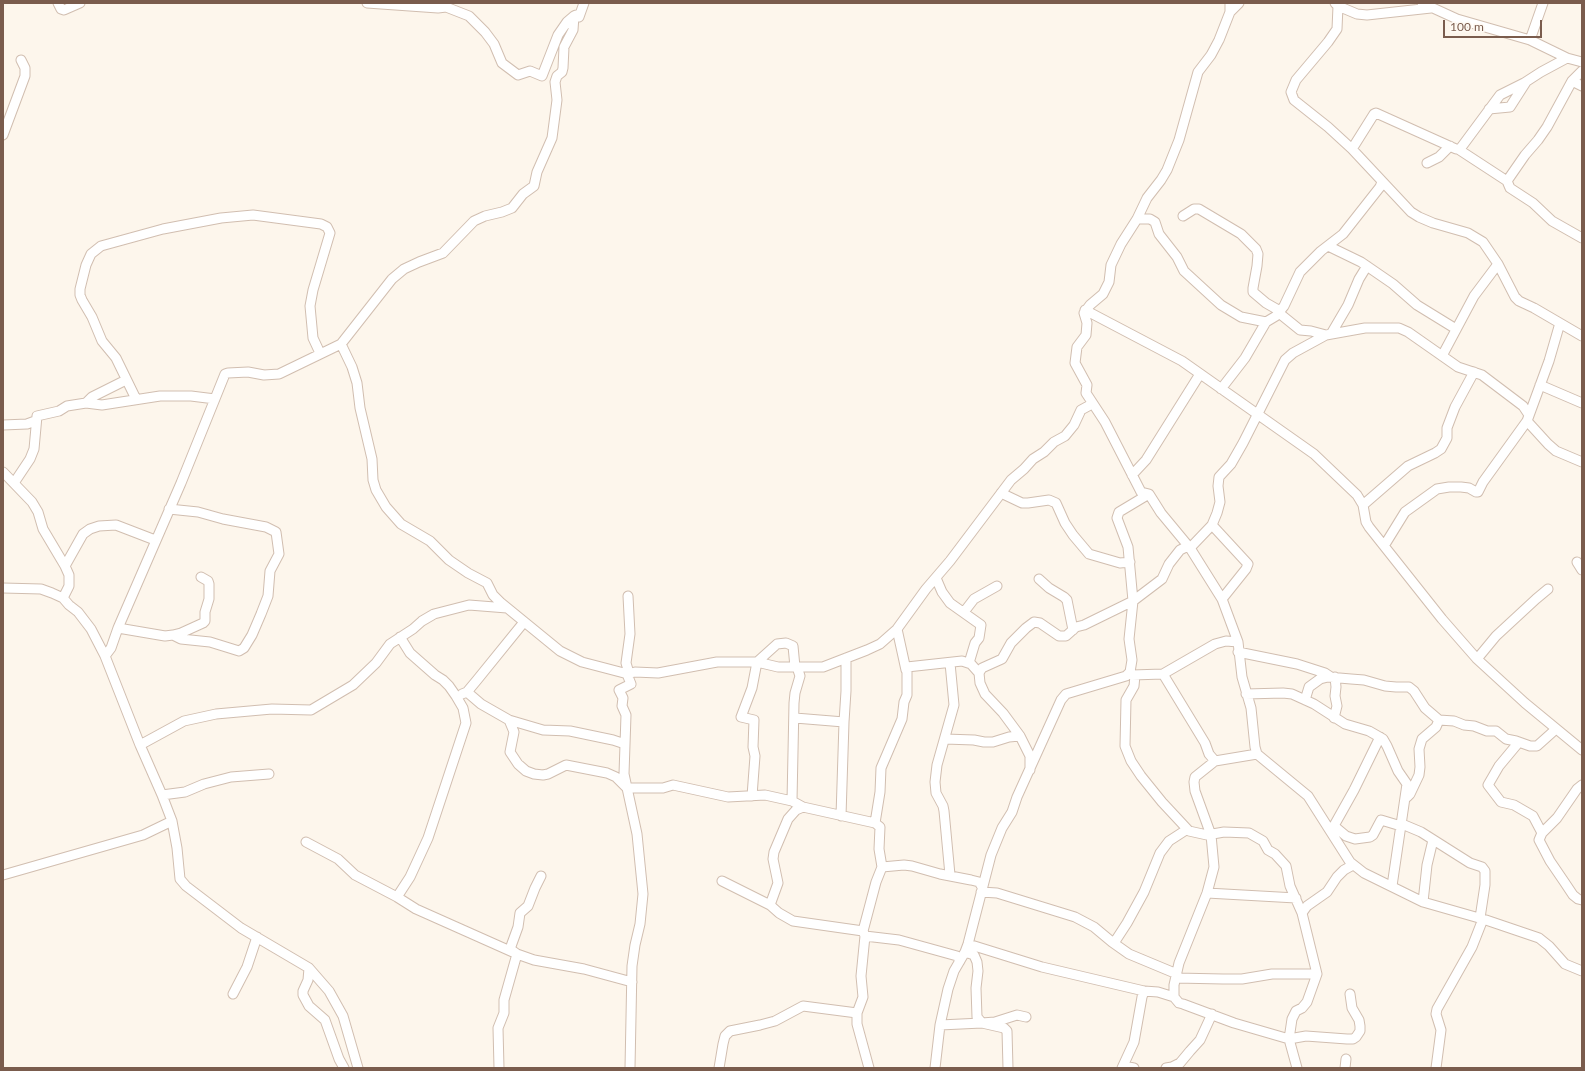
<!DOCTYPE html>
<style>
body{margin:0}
#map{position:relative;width:1585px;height:1071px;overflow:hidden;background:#fdf6ec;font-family:Lato,sans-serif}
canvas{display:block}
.frame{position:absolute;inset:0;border:4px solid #7a5c4d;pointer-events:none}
.scale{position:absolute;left:1443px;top:20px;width:99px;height:18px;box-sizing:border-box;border:2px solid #7a5c4d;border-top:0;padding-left:5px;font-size:12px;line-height:14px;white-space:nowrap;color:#7a5c4d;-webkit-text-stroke:3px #fffaf3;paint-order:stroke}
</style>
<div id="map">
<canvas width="1585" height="1071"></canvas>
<div class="frame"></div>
<div class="scale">100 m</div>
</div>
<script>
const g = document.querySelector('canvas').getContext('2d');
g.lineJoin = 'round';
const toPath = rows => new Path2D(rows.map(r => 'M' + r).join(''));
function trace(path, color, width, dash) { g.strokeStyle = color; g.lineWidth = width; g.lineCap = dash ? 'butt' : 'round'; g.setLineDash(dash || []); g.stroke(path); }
const minor = toPath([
 [58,3,61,9,64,10,80,3],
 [367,3,438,8,446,7,469,16,485,32,494,44,502,63,518,75,530,71,542,76,558,35,567,22,574,16],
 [1230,3,1230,12,1219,40,1211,55,1198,72,1179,140,1167,170,1161,180,1147,198,1137,219,1121,244,1111,265,1109,282,1103,294,1090,305,1084,313,1087,323,1086,335,1077,347,1075,363,1087,385,1086,393,1105,422,1140,490,1141,492,1149,494,1161,513,1190,548,1222,599,1238,642,1242,677,1251,708,1255,747,1257,754,1308,796,1350,862,1364,873,1423,902,1486,920,1539,938,1549,946,1565,964,1582,971],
 [1335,3,1338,6,1337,29,1328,42,1296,80,1291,92,1294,100,1328,127,1352,149,1411,212,1419,217,1433,223,1468,233,1483,242,1498,264,1515,297,1519,301,1534,308,1582,336],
 [1422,3,1457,19,1530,40,1567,58],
 [1338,6,1357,14,1367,15,1431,8],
 [1230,12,1239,3],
 [1530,40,1543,3],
 [1572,81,1582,86],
 [1489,109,1510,107,1526,82],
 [3,135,25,76,25,68,21,60],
 [1352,149,1374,114,1376,113,1456,149,1460,149,1500,95,1524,83,1541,72,1567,58,1582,62],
 [1458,149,1507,181,1510,188,1533,203,1552,221,1582,238],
 [1427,163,1439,157,1450,146],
 [1507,181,1525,155,1538,140,1547,127,1572,81,1582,71],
 [1183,216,1194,209,1199,209,1241,234,1256,249,1258,254,1257,266,1253,288,1253,292,1266,303,1280,311],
 [1137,219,1150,219,1155,222,1159,234,1177,257,1184,271,1221,305,1241,317,1266,322],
 [1328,246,1361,262,1393,284,1417,305,1456,329],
 [1085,310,1182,361,1314,454,1357,495,1363,505,1366,522,1369,527,1442,619,1477,659,1525,703,1582,750],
 [1279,313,1300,330,1311,331,1326,335],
 [1331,334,1348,305,1359,279,1367,266],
 [341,344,352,367,357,383,360,408,372,459,373,480,376,490,386,507,401,524,430,541,449,560,468,573,487,583,493,595,500,602,560,651,582,662,624,673,627,674,631,684,619,690,623,698,622,706,626,715,624,774,637,834,643,894,640,924,635,945,632,966,630,1068],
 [1442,356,1474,296,1498,264],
 [1540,385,1582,403],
 [1221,389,1245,358,1266,322,1276,316,1284,306,1300,272,1321,251,1343,234,1380,187,1382,182],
 [136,399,116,358,102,341,92,317,82,300,80,295,80,289,86,265,91,254,101,246,163,229,221,218,253,215,321,224,327,227,330,233,313,290,310,306,313,338,320,353],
 [86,403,102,405,160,396,191,396,215,399],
 [1527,421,1548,444,1556,451,1582,462],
 [3,425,27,424,35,421],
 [3,472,32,502,38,512,43,529,65,566,69,575,69,586,63,598],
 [1132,475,1146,460,1200,374],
 [14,483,30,459,34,449,37,416,59,411,67,406,86,403,92,397,126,380],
 [1001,493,1022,503,1028,503,1049,500,1056,503,1065,523,1073,535,1089,554,1120,563,1130,562],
 [1363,505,1408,466,1435,453,1441,449,1447,438,1447,428,1455,407,1474,372],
 [1212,525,1248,564,1246,569,1222,599],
 [1384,546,1405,512,1437,489,1449,487,1461,487,1469,488,1476,492,1478,492,1483,482,1527,421,1549,361,1560,323],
 [1190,548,1212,525,1217,513,1220,502,1218,486,1219,477,1231,464,1243,443,1285,360,1293,353,1326,335,1365,328,1399,328,1408,332,1458,367,1482,375,1523,406,1529,415],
 [1577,562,1582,570],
 [65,566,83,534,90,529,99,526,116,525,155,540],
 [936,578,942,592,950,603,981,625,979,638,975,643,969,663],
 [1039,579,1049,588,1064,597,1067,600,1073,630],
 [3,588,41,589,52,593,63,598,69,605,78,612,91,629,105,656,140,745,162,795,172,821,177,848,180,879,186,886,241,928,309,968,329,991,343,1016,358,1068],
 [628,596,630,634,626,663,629,673],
 [964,612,974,599,997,586],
 [118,628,165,636,173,635,181,639,210,642,239,651,244,648,252,635,261,614,268,596,270,571,279,554,276,532,266,527,223,519,198,512,169,509],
 [897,629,906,670],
 [173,635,181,633,203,623,205,621,205,612,209,599,209,584,208,581,201,577],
 [1238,652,1297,664,1325,673,1331,677],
 [105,656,111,648,118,628,181,483,225,374,228,373,248,372,264,375,279,374,341,344,392,279,404,269,419,262,443,253,474,221,485,216,502,212,512,208,523,194,534,186,537,172,552,138,557,100,555,82,557,76,562,72,563,68,564,47,573,30,574,16,576,15,579,17,584,3],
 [1477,659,1496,636,1536,599,1548,589],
 [1130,672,1132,660,1129,639,1133,601,1128,547,1117,518,1119,512,1149,494],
 [979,673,982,668,1002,659,1011,643,1026,628,1034,622,1040,623,1059,636,1066,636,1076,627,1084,625,1133,601,1162,579,1169,564,1180,550,1188,546],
 [627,674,635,672,658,673,717,662,757,662,778,667,823,667,867,650,880,644,897,629,926,589,950,561,1011,480,1024,469,1033,459,1044,452,1054,442,1065,436,1074,425,1081,410,1092,404],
 [1163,674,1215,644,1226,641,1238,642],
 [1135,675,1134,686,1126,700,1125,746,1131,761,1141,776,1162,802,1189,831,1207,835,1224,832,1249,833,1263,841,1268,850,1275,854,1286,866,1290,886,1302,913,1317,974,1307,1002,1302,1008,1296,1011,1292,1019,1289,1039,1306,1036,1347,1039,1353,1039,1356,1037,1360,1031,1360,1026,1359,1020,1352,1008,1350,994],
 [467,692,481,704,509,720,514,732,510,752,518,764,526,771,534,774,543,775,548,774,566,765,607,773,616,777,627,788,663,788,673,785,728,797,765,795,792,801,803,807,875,823],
 [462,694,467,692,477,680,524,622],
 [1246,694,1283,693,1292,694,1314,704,1345,724,1369,731,1383,739,1387,746,1398,771,1407,784,1392,886],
 [1305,700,1309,687,1320,679,1328,677,1351,679,1364,680,1385,686,1396,687,1409,687,1414,691,1425,708,1439,720,1454,721,1464,725,1474,726,1487,731,1496,731,1506,739,1516,741,1530,746,1537,746,1556,729],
 [795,718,844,722,841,816],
 [1334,718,1337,706,1335,696,1336,687,1335,677],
 [509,720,543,730,570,731,613,740,625,744],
 [844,722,846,691,846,658],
 [945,739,974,740,984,742,993,742,1009,737,1020,736],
 [1519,742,1499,766,1488,785,1501,802,1514,805,1533,816,1542,833],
 [140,745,184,721,216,714,272,709,311,710,353,685,376,663,390,644,413,629,422,621,434,614,469,605,507,608],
 [1257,754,1215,761,1195,777,1194,782,1195,791,1211,835,1214,867,1207,893,1179,963,1174,985,1174,997,1179,1003,1183,1004,1234,1023,1289,1039,1297,1068],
 [1582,785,1577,789,1557,818,1542,833,1539,840,1550,861,1565,883,1573,895,1578,899,1582,900],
 [162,795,185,792,204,784,231,777,269,774],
 [752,796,755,756,753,747,754,720,741,717,752,688,757,662,777,644,786,643,793,646,795,667],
 [1407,797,1410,794,1419,775,1420,767,1419,749,1422,739,1436,727,1439,720],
 [792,801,794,703,795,693,800,676,797,667],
 [1402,824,1421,832,1470,863,1482,867,1485,871,1485,885,1480,918],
 [1334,826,1346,836,1355,839,1370,837,1373,835,1381,820,1401,826],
 [1331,831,1354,790,1380,737],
 [306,842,338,859,355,875,397,897,416,909,517,954,534,960,584,969,632,982],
 [882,867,904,865,912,866,940,874,971,880,979,882,982,887],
 [3,875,143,835,172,821],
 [950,875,944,811,943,806,936,793,935,782,937,765,954,705,950,663],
 [722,881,770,905,779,913,793,921,863,931],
 [981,892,997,893,1075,917,1094,927,1112,942,1129,954,1177,974],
 [1207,893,1296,898],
 [397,897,410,877,428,838,466,723,463,708,456,696,449,686,443,680,435,675,410,653,400,637],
 [1423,902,1427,865,1433,840],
 [770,905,778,883,773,859,774,852,788,819,796,810,803,807],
 [1302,913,1307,906,1327,892,1337,877,1344,870,1353,865],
 [865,936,899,940,957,956,960,961],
 [1114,943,1127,923,1144,892,1160,853,1169,841,1186,830],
 [968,944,1042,967,1144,991,1158,992,1174,997],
 [965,952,974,955,977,962,978,971,976,988,977,1017,982,1023,995,1022,1017,1015,1026,1017],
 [309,968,308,980,303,991,303,995,309,1006,325,1020,339,1059,344,1068],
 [1176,978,1223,979,1242,979,1272,974,1317,974],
 [233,994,247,967,257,937],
 [940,1025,982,1023,1004,1028,1007,1031,1008,1068],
 [1123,1066,1134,1068],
 [499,1068,498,1028,504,1013,504,1000,517,954,510,949,518,927,520,913,528,906,535,888,541,876],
 [719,1068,723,1044,725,1036,730,1031,760,1025,775,1021,803,1006,857,1013],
 [869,1068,857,1024,857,1013,863,997,861,976,865,936,863,931,876,882,882,867,879,849,880,827,875,823,880,792,881,768,902,719,904,702,907,695,907,667,962,661,971,664,979,673,980,683,985,694,1003,713,1020,736,1030,756,1030,770],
 [935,1068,940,1025,948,989,954,971,965,952,968,944,991,855,1002,828,1012,812,1017,797,1061,700,1066,694,1126,676,1130,672,1132,675,1163,674,1205,743,1209,754,1215,761],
 [1122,1068,1134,1042,1142,997,1144,991],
 [1166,1068,1172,1067,1180,1063,1190,1051,1200,1040,1212,1014],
 [1345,1068,1346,1059],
 [1436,1068,1441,1030,1436,1014,1437,1009,1472,947,1483,919]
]);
trace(minor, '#d1beb0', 11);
trace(minor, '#fff', 9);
</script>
